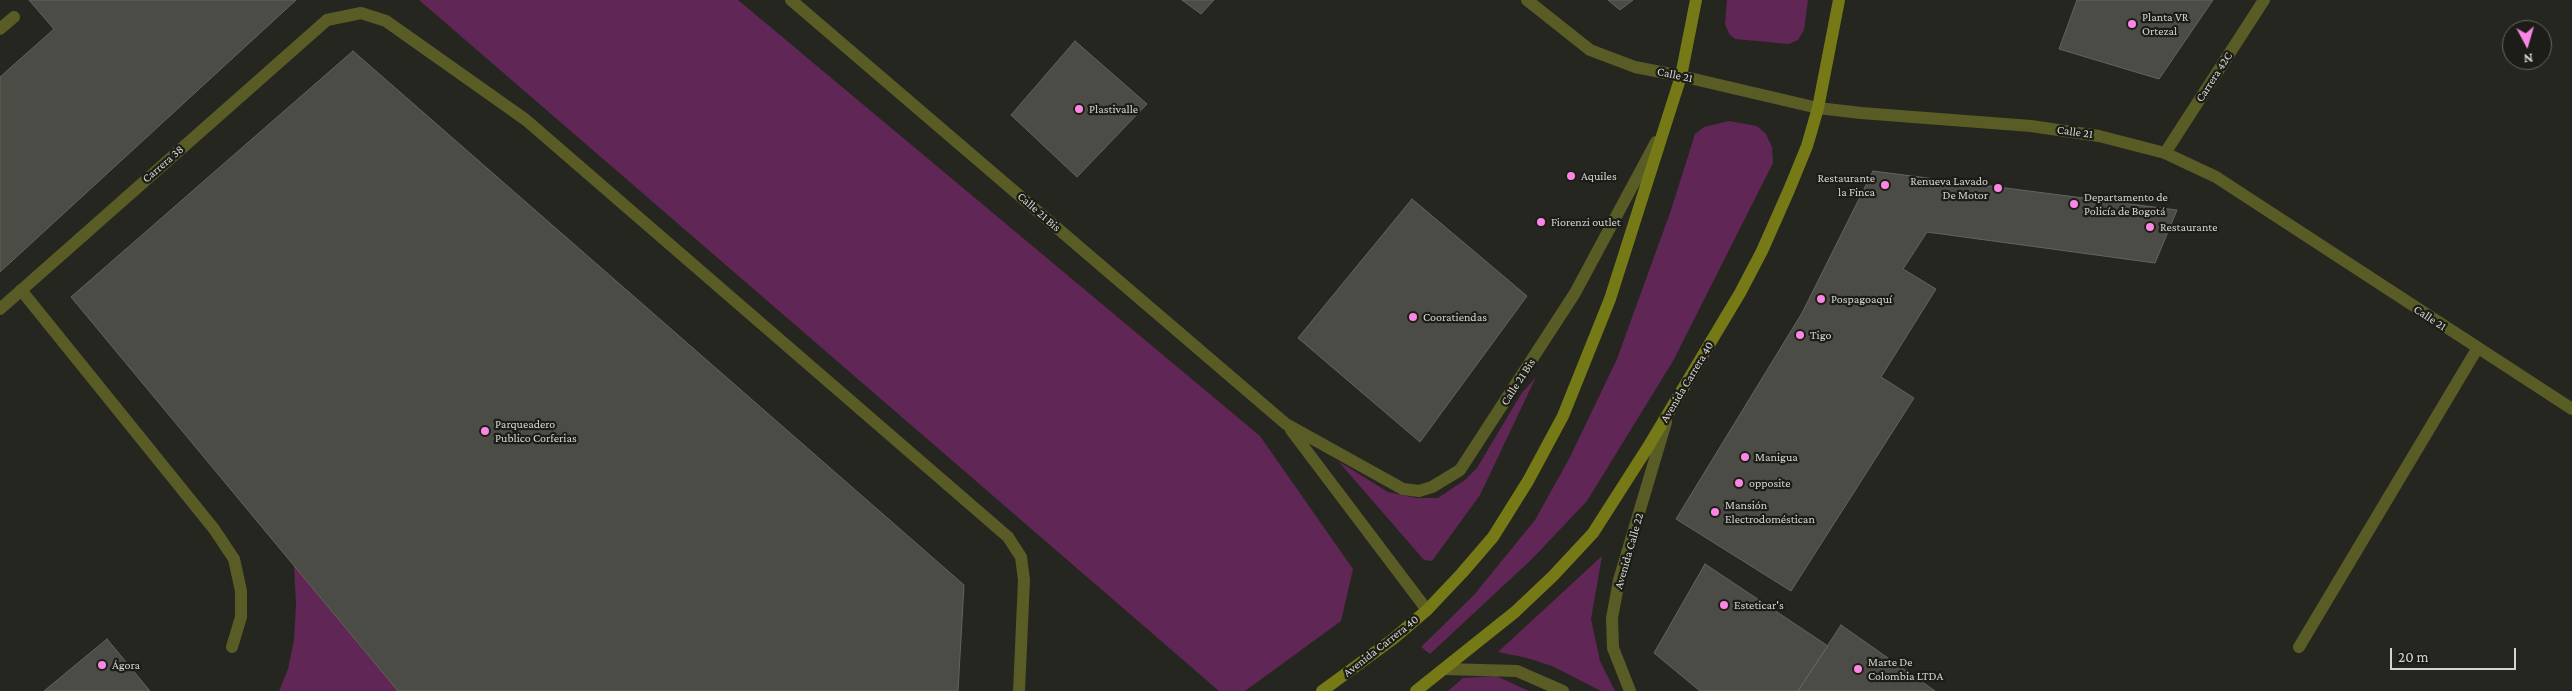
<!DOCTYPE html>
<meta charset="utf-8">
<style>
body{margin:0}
#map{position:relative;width:2572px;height:691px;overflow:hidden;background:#252620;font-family:"Crimson Pro",serif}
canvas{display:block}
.north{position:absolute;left:2502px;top:20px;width:50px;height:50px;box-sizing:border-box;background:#1c1d17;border:1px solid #666761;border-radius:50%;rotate:174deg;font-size:14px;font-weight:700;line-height:20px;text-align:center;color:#d4d5d1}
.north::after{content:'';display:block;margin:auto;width:18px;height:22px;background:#fb86e5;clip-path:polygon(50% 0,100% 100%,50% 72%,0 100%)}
.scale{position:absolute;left:2390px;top:648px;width:126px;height:22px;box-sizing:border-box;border:2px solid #d4d5d1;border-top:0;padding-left:6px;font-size:15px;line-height:18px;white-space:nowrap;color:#d4d5d1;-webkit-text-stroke:4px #1c1d17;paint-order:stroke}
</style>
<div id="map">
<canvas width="2572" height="691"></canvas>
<div class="north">N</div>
<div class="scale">20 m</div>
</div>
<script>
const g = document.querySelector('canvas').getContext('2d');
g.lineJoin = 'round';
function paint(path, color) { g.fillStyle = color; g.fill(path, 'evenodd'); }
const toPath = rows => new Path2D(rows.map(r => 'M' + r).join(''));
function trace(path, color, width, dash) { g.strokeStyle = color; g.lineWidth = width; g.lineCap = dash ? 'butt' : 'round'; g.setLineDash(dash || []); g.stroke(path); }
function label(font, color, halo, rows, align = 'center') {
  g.font = font + ' "Crimson Pro",serif'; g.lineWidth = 4.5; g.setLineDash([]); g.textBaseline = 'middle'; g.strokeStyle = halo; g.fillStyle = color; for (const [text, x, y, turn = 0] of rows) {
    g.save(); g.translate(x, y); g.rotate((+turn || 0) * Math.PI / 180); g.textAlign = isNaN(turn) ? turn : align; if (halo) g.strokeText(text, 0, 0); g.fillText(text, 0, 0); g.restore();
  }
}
const green = toPath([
 [419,0,738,0,1260,436,1353,569,1341,621,1245,691,1219,691],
 [1727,0,1808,0,1804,30,1798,40,1789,44,1735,39,1729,34,1725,24],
 [1729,121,1757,126,1766,134,1772,147,1773,163,1673,361,1587,501,1532,559,1430,654,1421,647,1474,595,1535,520,1569,459,1617,359,1671,210,1695,134,1704,127],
 [1536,377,1480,495,1432,561,1424,560,1338,461,1388,492,1416,498,1438,498,1465,480,1477,468,1521,394],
 [1602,556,1591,619,1600,661,1615,691,1601,691,1552,666,1527,658,1498,652],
 [294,565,398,691,279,691,288,669,294,640,296,605],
 [1496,676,1529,691,1448,691,1463,678]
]);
const building = toPath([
 [29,0,296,0,0,272,0,77,54,29,29,0],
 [1182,0,1214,0,1201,14,1182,0],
 [1608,0,1633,0,1620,10,1608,0],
 [2077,0,2213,0,2159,79,2059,49,2077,0],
 [1075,41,1147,104,1077,177,1011,115,1075,41],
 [353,51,964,585,958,691,398,691,71,297,353,51],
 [1873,171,2177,210,2155,263,1927,232,1903,269,1936,289,1881,377,1914,398,1791,591,1676,519,1802,313,1873,171],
 [1412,199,1527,296,1420,442,1298,338,1412,199],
 [1705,564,1828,646,1798,691,1700,691,1654,653,1705,564],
 [1841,625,1935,691,1798,691,1841,625],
 [107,639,150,691,44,691,107,639]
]);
const service = toPath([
 [327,20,361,13,386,21,526,120,1008,537,1021,557,1024,580,1019,691],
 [0,29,14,17],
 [21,290,214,529,234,559,241,591,241,617,232,647],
 [2299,647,2477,349]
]);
const minor = toPath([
 [791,0,1286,424,1403,489,1419,491,1432,487,1460,470,1575,293,1656,142],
 [1527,0,1590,50,1635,67,1681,76],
 [2165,153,2264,0],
 [0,309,327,20],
 [1291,430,1427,610],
 [1444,669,1517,671,1563,691],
 [1630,691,1613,648,1612,618,1619,580,1666,422]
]);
const tertiary = toPath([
 [1681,76,1818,108,1861,113,2031,126,2099,136,2165,153,2216,177,2572,409]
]);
const secondary = toPath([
 [1322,691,1393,639,1427,610,1462,573,1493,537,1528,481,1563,416,1610,299,1681,76,1696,0],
 [1416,691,1515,612,1553,576,1593,533,1648,447,1740,293,1762,251,1789,190,1807,146,1818,108,1839,0]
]);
const markers = [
 [2132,24,5,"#fb86e5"],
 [1079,109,5,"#fb86e5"],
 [1571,176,5,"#fb86e5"],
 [1885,185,5,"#fb86e5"],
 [1998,188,5,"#fb86e5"],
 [2074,204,5,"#fb86e5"],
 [1541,222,5,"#fb86e5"],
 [2150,227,5,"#fb86e5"],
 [1821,299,5,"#fb86e5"],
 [1413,317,5,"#fb86e5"],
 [1800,335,5,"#fb86e5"],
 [485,431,5,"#fb86e5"],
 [1745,457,5,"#fb86e5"],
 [1739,483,5,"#fb86e5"],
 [1715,512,5,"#fb86e5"],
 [1724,605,5,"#fb86e5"],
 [102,665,5,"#fb86e5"],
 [1858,669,5,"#fb86e5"]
];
const poiNames = [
 ["Planta VR",2142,17],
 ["Ortezal",2142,31],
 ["Plastivalle",1089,109],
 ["Aquiles",1581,176],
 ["Restaurante",1875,178,"right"],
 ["la Finca",1875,192,"right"],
 ["Renueva Lavado",1988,181,"right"],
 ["De Motor",1988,195,"right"],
 ["Departamento de",2084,197],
 ["Policía de Bogotá",2084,211],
 ["Fiorenzi outlet",1551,222],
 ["Restaurante",2160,227],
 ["Pospagoaquí",1831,299],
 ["Cooratiendas",1423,317],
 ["Tigo",1810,335],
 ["Parqueadero",495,424],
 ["Publico Corferias",495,438],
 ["Manigua",1755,457],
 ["opposite",1749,483],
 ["Mansión",1725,505],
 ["Electrodoméstican",1725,519],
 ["Esteticar's",1734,605],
 ["Marte De",1868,662],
 ["Colombia LTDA",1868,676],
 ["Ágora",112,665]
];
const streetNames = [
 ["Calle 21",1675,75,12],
 ["Carrera 42C",2214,77,-57],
 ["Calle 21",2075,132,8],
 ["Carrera 38",163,164,-41],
 ["Calle 21 Bis",1039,212,41],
 ["Calle 21",2430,318,33],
 ["Calle 21 Bis",1518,382,-57],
 ["Avenida Carrera 40",1687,382,-59],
 ["Avenida Calle 22",1629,551,-74],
 ["Avenida Carrera 40",1381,646,-38]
];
paint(green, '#602655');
paint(building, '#4b4c45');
trace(building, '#63645d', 1);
trace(service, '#595c25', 12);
trace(minor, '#595c25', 12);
trace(tertiary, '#595c25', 12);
trace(secondary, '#767a16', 12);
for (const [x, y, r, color] of markers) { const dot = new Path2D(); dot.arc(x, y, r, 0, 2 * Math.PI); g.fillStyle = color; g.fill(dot); trace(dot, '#1c1d17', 2); }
label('12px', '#d4d5d1', '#1c1d17', poiNames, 'left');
label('12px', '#d4d5d1', '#1c1d17', streetNames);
</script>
